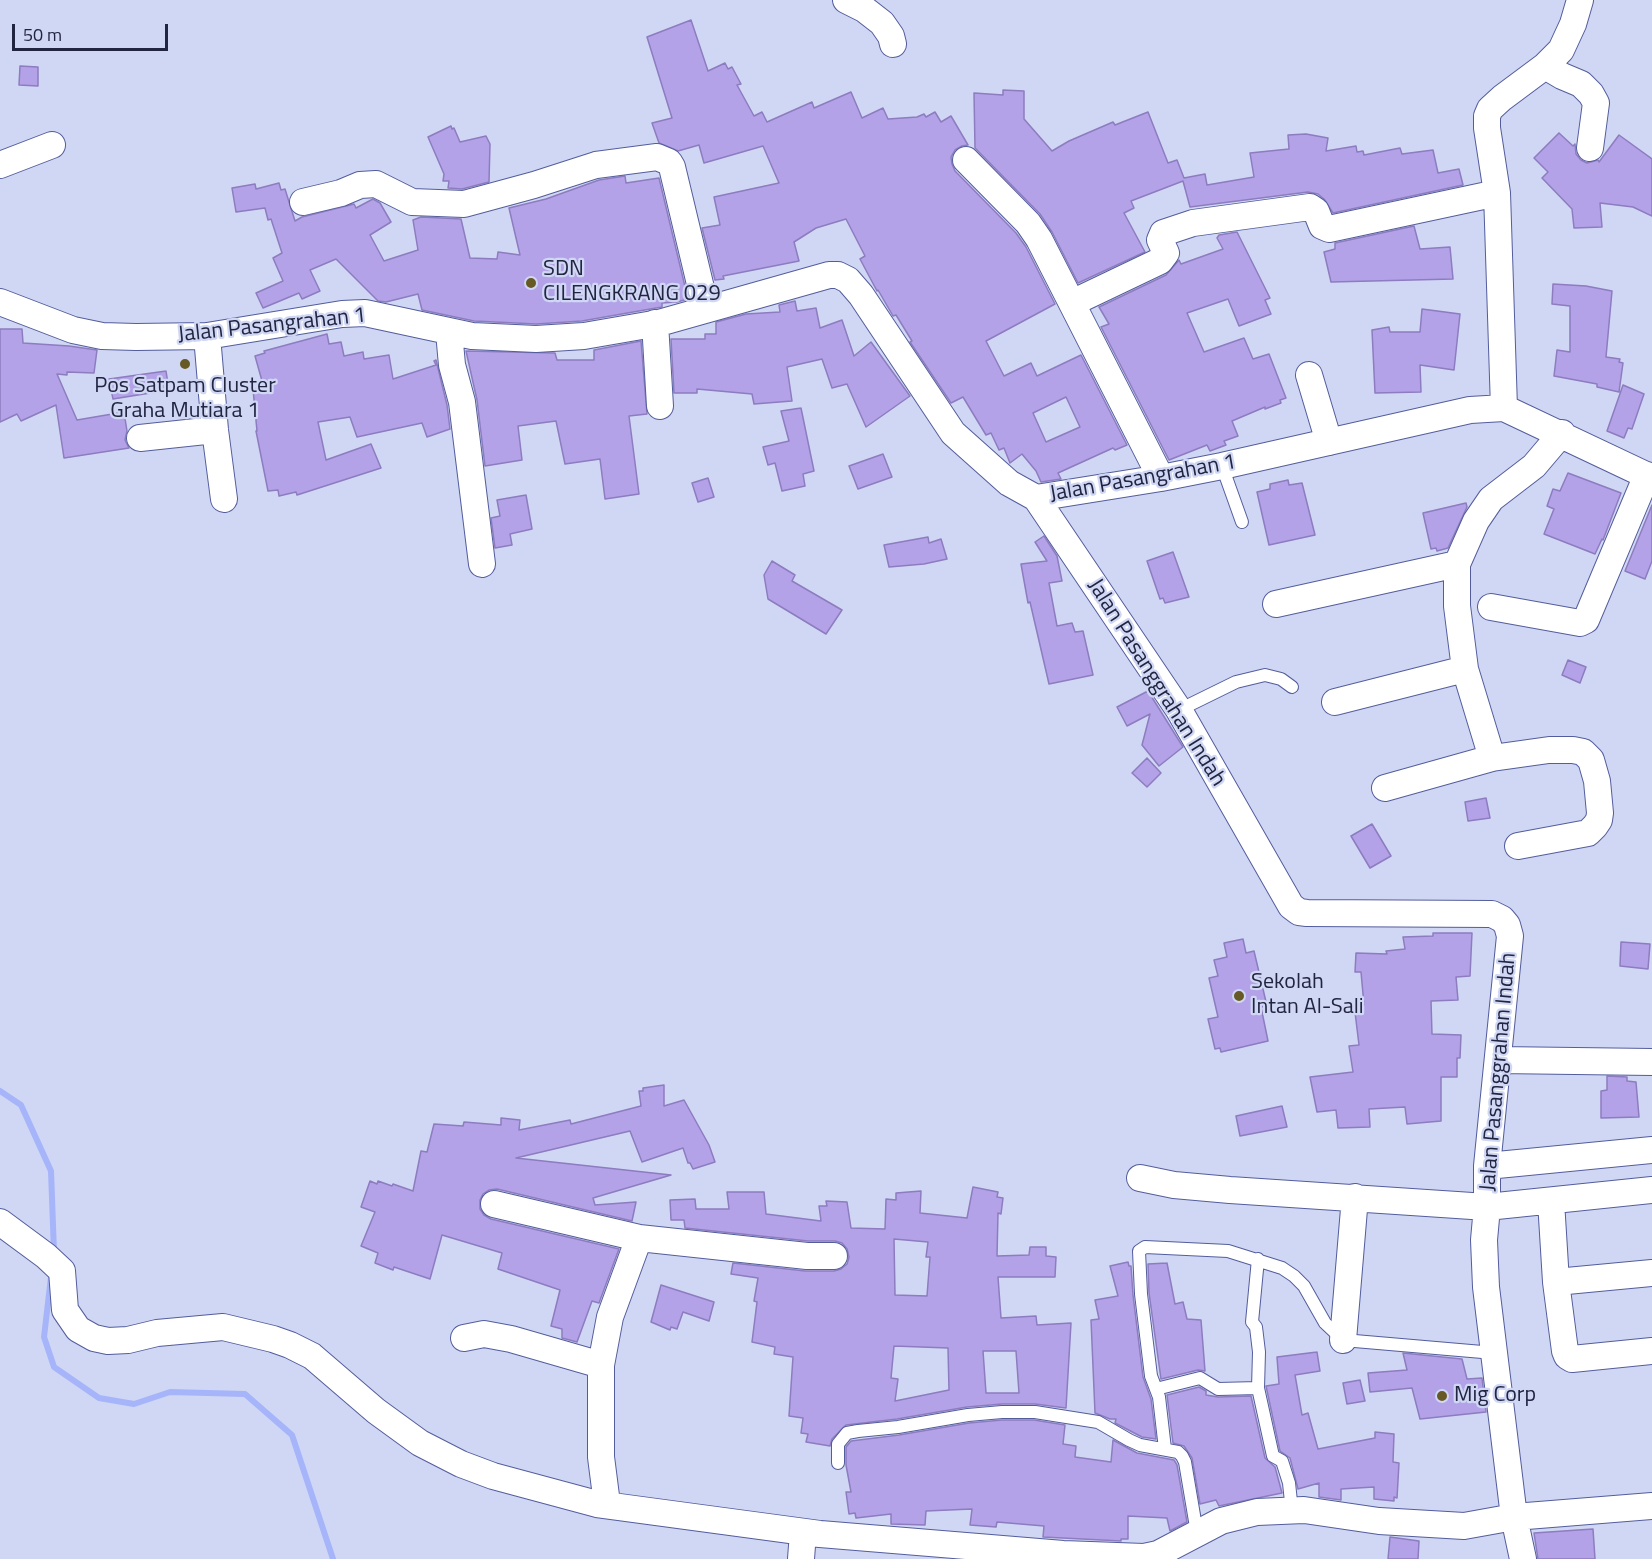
<!DOCTYPE html>
<style>
body{margin:0}
#map{position:relative;width:1652px;height:1559px;overflow:hidden;background:#d0d7f4;font-family:"Titillium Web",sans-serif}
canvas{display:block}
.scale{position:absolute;left:12px;top:24px;width:156px;height:27px;box-sizing:border-box;border:3px solid #212540;border-top:0;padding-left:8px;font-size:18px;line-height:21px;white-space:nowrap;color:#212540;-webkit-text-stroke:4px #d0d7f4;paint-order:stroke}
</style>
<div id="map">
<canvas width="1652" height="1559"></canvas>
<div class="scale">50 m</div>
</div>
<script>
const g = document.querySelector('canvas').getContext('2d');
g.lineJoin = 'round';
const toPath = rows => new Path2D(rows.map(r => 'M' + r).join(''));
function trace(path, color, width, dash) { g.strokeStyle = color; g.lineWidth = width; g.lineCap = dash ? 'butt' : 'round'; g.setLineDash(dash || []); g.stroke(path); }
function paint(path, color) { g.fillStyle = color; g.fill(path, 'evenodd'); }
function label(font, color, halo, rows, align = 'center') {
  g.font = font + ' "Titillium Web",sans-serif'; g.lineWidth = 4.5; g.setLineDash([]); g.textBaseline = 'middle'; g.strokeStyle = halo; g.fillStyle = color; for (const [text, x, y, turn = 0] of rows) {
    g.save(); g.translate(x, y); g.rotate((+turn || 0) * Math.PI / 180); g.textAlign = isNaN(turn) ? turn : align; if (halo) g.strokeText(text, 0, 0); g.fillText(text, 0, 0); g.restore();
  }
}
const stream = toPath([
 [0,1091,21,1105,51,1171,54,1252],
 [51,1277,44,1337,54,1367,99,1398,134,1404,170,1392,245,1394,292,1435,333,1559]
]);
const building = toPath([
 [691,20,708,71,725,63,728,69,732,67,741,84,737,85,754,116,762,112,767,122,812,102,814,108,851,92,862,118,883,108,888,119,917,117,924,114,926,117,935,112,941,122,951,116,968,145,962,146,955,150,951,157,952,164,955,171,1016,233,1026,247,1055,304,986,341,1004,376,1031,363,1037,376,1081,355,1127,445,1115,450,1113,448,1058,473,1061,479,1041,482,1036,471,1022,454,1010,463,1004,448,999,450,991,433,986,435,963,397,951,403,910,342,912,341,896,315,893,316,878,290,877,291,860,259,865,256,846,219,816,228,794,242,799,261,723,276,724,279,715,280,702,228,720,225,714,197,779,183,763,146,704,163,699,145,678,151,659,143,652,123,672,118,647,37,691,20],
 [1066,397,1080,427,1046,442,1033,413,1066,397],
 [20,66,38,67,38,86,19,85,20,66],
 [1003,90,1024,91,1024,119,1052,151,1069,141,1113,122,1115,125,1148,112,1168,163,1177,160,1184,178,1205,174,1207,185,1254,177,1250,153,1289,149,1288,135,1306,134,1328,138,1326,151,1356,146,1357,152,1363,151,1364,155,1400,148,1402,154,1433,150,1438,173,1459,169,1463,185,1333,213,1324,199,1318,194,1308,192,1190,207,1183,181,1131,201,1134,208,1124,213,1145,252,1078,283,1052,232,1040,214,975,148,974,93,1003,95,1003,90],
 [451,126,452,129,454,128,460,142,486,136,490,144,489,182,462,189,448,188,449,181,443,181,444,174,428,137,451,126],
 [1559,133,1573,146,1575,144,1576,154,1581,160,1587,163,1598,160,1599,162,1619,135,1652,159,1652,216,1633,207,1600,203,1602,227,1574,228,1572,209,1542,178,1548,172,1534,158,1559,133],
 [625,176,626,183,659,178,688,299,677,302,662,303,662,307,656,308,582,321,536,324,474,321,422,310,418,294,386,302,378,301,336,259,310,270,320,291,302,299,299,293,263,308,256,293,283,281,273,258,282,253,271,219,268,220,265,208,236,212,232,188,255,184,256,189,279,183,281,190,285,189,295,221,302,217,354,204,356,208,373,199,380,203,391,222,370,235,384,261,418,250,413,220,421,217,461,219,470,258,497,259,498,252,520,255,509,208,546,199,599,180,625,176],
 [1414,226,1420,249,1450,247,1453,279,1331,282,1324,252,1335,249,1335,243,1414,226],
 [1237,232,1270,298,1265,300,1271,314,1239,326,1228,299,1187,313,1204,352,1244,338,1253,359,1269,354,1286,398,1280,400,1281,403,1265,409,1265,407,1232,421,1238,436,1224,441,1226,445,1210,451,1207,445,1169,460,1101,327,1109,324,1099,307,1166,275,1179,260,1181,264,1223,249,1217,238,1219,235,1237,232],
 [1553,284,1586,286,1612,291,1606,357,1620,359,1619,362,1623,363,1619,392,1597,387,1597,384,1554,376,1557,350,1570,352,1570,306,1552,304,1553,284],
 [795,301,797,311,816,308,820,328,842,320,854,356,871,342,910,396,866,427,847,384,832,388,822,359,787,367,792,401,754,404,752,394,697,389,697,393,674,393,671,339,705,339,705,334,716,334,716,322,746,314,780,312,779,305,795,301],
 [1422,309,1460,314,1454,370,1420,365,1421,392,1375,393,1372,330,1389,327,1390,332,1420,332,1422,309],
 [0,329,22,329,23,343,69,346,97,350,94,373,67,372,67,375,57,374,77,420,124,412,127,431,125,440,129,448,64,458,56,405,21,421,17,414,0,422,0,329],
 [327,334,329,344,341,342,344,356,363,352,364,359,389,355,393,379,436,365,434,361,436,360,447,405,450,429,427,437,422,423,357,437,350,417,318,422,326,460,371,444,381,468,297,495,296,492,279,496,278,490,268,491,256,431,257,431,253,389,264,388,255,356,265,353,264,351,327,334],
 [641,341,647,414,629,416,639,494,605,499,600,459,565,464,556,421,518,426,522,460,485,466,477,400,466,351,555,353,557,360,594,360,594,350,641,341],
 [166,371,169,390,113,399,109,379,166,371],
 [1623,385,1644,394,1632,429,1628,428,1624,438,1607,431,1623,385],
 [801,408,814,471,803,474,805,486,782,491,775,463,768,465,763,447,789,441,781,411,801,408],
 [883,454,892,477,858,489,849,466,883,454],
 [1568,473,1621,493,1603,540,1602,539,1595,554,1544,534,1554,509,1547,506,1553,489,1560,491,1568,473],
 [708,478,714,497,698,502,692,483,708,478],
 [1288,480,1289,485,1302,483,1315,535,1269,545,1257,492,1270,489,1270,484,1288,480],
 [526,495,532,529,510,534,512,545,495,548,491,518,500,516,497,500,526,495],
 [1466,503,1467,507,1448,548,1437,551,1436,548,1431,549,1423,513,1466,503],
 [1652,505,1652,561,1645,579,1625,571,1652,505],
 [1044,536,1057,556,1062,581,1049,583,1057,626,1072,623,1075,632,1083,631,1093,675,1049,684,1030,602,1028,603,1021,564,1047,561,1035,542,1044,536],
 [928,537,929,543,941,539,947,559,924,564,889,567,884,545,928,537],
 [1173,552,1189,597,1165,603,1163,598,1160,599,1147,561,1173,552],
 [772,561,795,575,792,581,842,610,826,634,768,599,764,575,772,561],
 [1568,660,1586,667,1580,683,1562,675,1568,660],
 [1148,691,1183,747,1159,766,1142,745,1150,714,1127,726,1117,707,1148,691],
 [1147,758,1161,773,1147,787,1132,773,1147,758],
 [1486,798,1490,818,1468,821,1465,802,1486,798],
 [1372,824,1391,856,1370,868,1351,836,1372,824],
 [1433,933,1472,933,1470,976,1456,977,1458,1000,1431,1001,1432,1034,1461,1035,1460,1058,1457,1058,1457,1077,1441,1077,1441,1121,1407,1124,1405,1107,1369,1109,1370,1127,1338,1128,1336,1110,1317,1112,1310,1077,1353,1072,1349,1046,1359,1045,1354,1004,1364,1005,1361,972,1355,972,1356,953,1387,954,1386,951,1405,949,1403,937,1433,936,1433,933],
 [1243,939,1246,953,1254,951,1267,1006,1261,1007,1268,1041,1221,1052,1220,1048,1215,1049,1208,1019,1218,1017,1209,978,1218,976,1214,960,1227,957,1224,943,1243,939],
 [1621,942,1650,944,1648,969,1620,966,1621,942],
 [1607,1076,1627,1077,1627,1081,1636,1082,1639,1117,1601,1118,1601,1091,1607,1090,1607,1076],
 [664,1085,664,1106,684,1100,709,1145,715,1162,693,1169,690,1163,688,1163,683,1148,642,1162,630,1131,516,1158,671,1175,593,1198,595,1205,636,1202,632,1221,497,1189,489,1190,483,1194,480,1200,480,1209,484,1215,491,1219,619,1249,599,1303,592,1301,577,1342,562,1338,562,1329,551,1326,560,1290,498,1269,502,1253,442,1235,430,1279,394,1267,393,1270,375,1263,378,1253,361,1246,375,1212,361,1207,370,1181,377,1184,378,1181,392,1186,393,1184,413,1191,421,1151,427,1152,434,1124,463,1126,464,1122,501,1125,501,1118,520,1120,519,1130,570,1120,571,1124,641,1106,639,1091,643,1091,643,1088,664,1085],
 [1282,1106,1287,1127,1240,1136,1236,1116,1282,1106],
 [973,1187,998,1192,997,1197,1003,1198,1001,1214,998,1213,997,1256,1029,1255,1030,1247,1046,1247,1046,1256,1056,1257,1055,1277,998,1277,1001,1318,1036,1316,1037,1325,1071,1323,1066,1408,1035,1404,1002,1404,967,1407,897,1419,846,1425,832,1439,830,1446,806,1442,808,1434,801,1433,803,1418,789,1416,793,1357,774,1354,775,1347,752,1342,757,1302,754,1301,758,1278,731,1274,733,1263,805,1271,834,1271,841,1269,847,1264,849,1257,847,1249,842,1243,835,1241,808,1241,685,1228,684,1220,671,1220,670,1200,695,1199,696,1209,729,1209,727,1192,764,1192,766,1214,821,1221,819,1206,827,1206,826,1201,847,1202,851,1228,885,1229,886,1199,896,1200,896,1193,921,1191,920,1213,967,1218,973,1187],
 [894,1239,928,1242,926,1257,930,1257,927,1296,895,1295,894,1239],
 [894,1346,948,1348,949,1390,895,1401,898,1379,891,1378,894,1346],
 [983,1351,1016,1351,1019,1393,986,1393,983,1351],
 [1128,1262,1129,1266,1131,1266,1133,1295,1143,1377,1151,1399,1156,1439,1142,1437,1115,1423,1116,1419,1110,1419,1095,1413,1091,1320,1099,1319,1095,1300,1118,1296,1110,1266,1128,1262],
 [1167,1263,1175,1304,1183,1302,1187,1319,1201,1320,1205,1371,1198,1370,1161,1379,1149,1293,1148,1264,1167,1263],
 [661,1285,714,1302,709,1321,683,1312,677,1329,671,1327,670,1330,651,1322,661,1285],
 [1317,1352,1320,1371,1295,1375,1302,1415,1308,1413,1318,1449,1375,1438,1375,1432,1394,1434,1393,1462,1399,1463,1397,1498,1394,1497,1394,1501,1374,1499,1374,1487,1341,1489,1341,1500,1319,1497,1319,1483,1298,1489,1290,1458,1280,1451,1266,1386,1279,1384,1277,1357,1317,1352],
 [1403,1353,1462,1359,1467,1379,1482,1378,1486,1412,1420,1419,1412,1388,1370,1392,1368,1373,1407,1370,1403,1353],
 [1360,1380,1365,1401,1347,1404,1343,1383,1360,1380],
 [1199,1387,1206,1391,1206,1395,1218,1397,1251,1396,1265,1458,1275,1467,1282,1493,1219,1506,1216,1500,1200,1504,1192,1458,1184,1446,1173,1443,1167,1395,1199,1387],
 [1002,1420,1034,1420,1065,1425,1063,1444,1076,1446,1075,1457,1111,1462,1113,1440,1137,1453,1174,1460,1177,1465,1187,1522,1170,1531,1167,1518,1128,1516,1128,1539,1121,1539,1121,1541,1043,1537,1044,1526,997,1522,996,1527,970,1525,972,1509,926,1511,925,1525,891,1524,891,1514,856,1518,855,1513,849,1514,846,1492,851,1492,846,1465,846,1447,851,1441,899,1435,969,1423,1002,1420],
 [1593,1529,1595,1559,1538,1559,1534,1533,1593,1529],
 [1390,1537,1419,1541,1418,1559,1388,1559,1390,1537]
]);
const lane = toPath([
 [1222,466,1242,522],
 [1179,710,1236,682,1265,675,1281,679,1292,687],
 [1258,1259,1252,1322,1256,1327,1259,1352,1258,1388,1273,1456,1282,1461,1289,1483,1292,1511],
 [1156,1389,1200,1378,1218,1389,1258,1388],
 [1165,1449,1159,1397,1151,1376,1141,1294,1139,1251,1145,1247,1228,1251,1282,1268,1294,1276,1304,1286,1325,1323,1343,1340,1494,1353],
 [838,1463,838,1444,847,1433,858,1431,898,1427,968,1415,1002,1412,1035,1412,1098,1422,1129,1440,1140,1445,1178,1452,1182,1456,1185,1462,1197,1533]
]);
const street = toPath([
 [846,0,864,9,882,23,891,36,893,44],
 [1545,66,1562,76,1581,84,1591,94,1596,103,1590,148],
 [966,160,1028,223,1039,239,1161,478],
 [0,165,52,145],
 [303,202,341,193,360,185,376,184,412,202,464,204,534,185,596,165,657,157,669,162,672,167,706,309],
 [0,302,73,330,102,336,136,337,207,336,342,314,365,313,472,336,536,339,584,336,659,323,829,275,838,275,848,280,861,295,953,433,1009,483,1036,498,1161,478,1222,466,1470,410,1504,408,1652,478],
 [1072,303,1160,261,1166,253,1160,240,1163,233,1193,223,1310,207,1316,211,1322,226,1329,229,1497,193],
 [655,323,660,406],
 [449,332,452,365,462,402,482,564],
 [207,336,215,430,224,499],
 [1309,375,1329,442],
 [1504,408,1497,193,1487,128,1487,116,1490,109,1502,98,1545,66,1561,50,1573,24,1580,0],
 [140,438,215,430],
 [1036,498,1179,710,1291,906,1299,912,1307,913,1492,914,1502,919,1507,925,1510,936,1487,1166,1487,1207,1484,1240,1486,1287,1514,1517,1523,1559],
 [1276,604,1457,564],
 [1491,607,1580,623,1586,620,1647,475],
 [1335,702,1465,669],
 [1492,758,1465,669,1457,606,1457,564,1476,521,1491,499,1534,466,1562,433],
 [1385,788,1492,758,1549,750,1573,750,1583,752,1591,760,1597,781,1600,813,1599,820,1595,826,1588,833,1518,846],
 [1498,1060,1652,1062],
 [1487,1166,1652,1150],
 [1140,1178,1174,1185,1230,1190,1487,1207,1652,1190],
 [1551,1201,1556,1282,1565,1351,1567,1356,1572,1359,1652,1351],
 [494,1204,639,1238,610,1317,601,1365,601,1457,607,1504],
 [0,1222,46,1256,62,1271,65,1310,78,1329,94,1338,108,1341,128,1340,157,1333,223,1327,273,1339,290,1345,312,1356,376,1411,420,1443,461,1464,493,1476,597,1504,820,1534,1063,1554,1144,1557,1158,1554,1221,1521,1257,1512,1304,1510,1379,1521,1464,1526,1514,1517,1652,1506],
 [639,1238,807,1256,834,1256],
 [1556,1282,1652,1273],
 [464,1338,484,1334,511,1339,601,1365],
 [1343,1340,1355,1197],
 [801,1559,803,1532]
]);
const markers = [
 [531,283,6,"#665926"],
 [185,364,6,"#665926"],
 [1239,996,6,"#665926"],
 [1442,1396,6,"#665926"]
];
const poiNames = [
 ["SDN",543,270],
 ["CILENGKRANG 029",543,295],
 ["Pos Satpam Cluster",185,387,"center"],
 ["Graha Mutiara 1",185,412,"center"],
 ["Sekolah",1251,983],
 ["Intan Al-Sali",1251,1008],
 ["Mig Corp",1454,1396]
];
const streetNames = [
 ["Jalan Pasangrahan 1",272,326,-6],
 ["Jalan Pasangrahan 1",1143,479,-10],
 ["Jalan Pasanggrahan Indah",1156,683,58],
 ["Jalan Pasanggrahan Indah",1499,1072,-85]
];
trace(stream, '#a6b4fa', 6);
paint(building, '#b3a2e8');
trace(building, '#8d7cbf', 1.5);
trace(lane, '#535d9c', 14);
trace(street, '#535d9c', 28);
trace(lane, '#fff', 12);
trace(street, '#fff', 26);
for (const [x, y, r, color] of markers) { const dot = new Path2D(); dot.arc(x, y, r, 0, 2 * Math.PI); g.fillStyle = color; g.fill(dot); trace(dot, '#d0d7f4', 2); }
label('22px', '#212540', '#d0d7f4', poiNames, 'left');
label('22px', '#212540', '#d0d7f4', streetNames);
</script>
